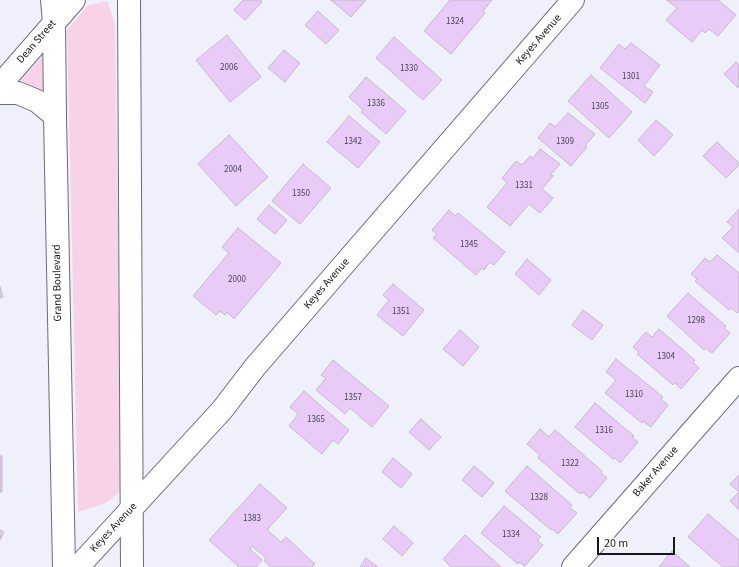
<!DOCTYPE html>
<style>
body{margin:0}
#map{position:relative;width:739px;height:567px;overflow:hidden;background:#f0f0fd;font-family:"Source Sans 3",sans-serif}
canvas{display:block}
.scale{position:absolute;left:597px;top:537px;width:78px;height:18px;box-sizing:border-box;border:2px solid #16171e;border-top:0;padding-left:5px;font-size:12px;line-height:14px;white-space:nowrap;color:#16171e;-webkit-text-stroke:3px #fff;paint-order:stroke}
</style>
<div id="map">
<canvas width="739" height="567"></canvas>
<div class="scale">20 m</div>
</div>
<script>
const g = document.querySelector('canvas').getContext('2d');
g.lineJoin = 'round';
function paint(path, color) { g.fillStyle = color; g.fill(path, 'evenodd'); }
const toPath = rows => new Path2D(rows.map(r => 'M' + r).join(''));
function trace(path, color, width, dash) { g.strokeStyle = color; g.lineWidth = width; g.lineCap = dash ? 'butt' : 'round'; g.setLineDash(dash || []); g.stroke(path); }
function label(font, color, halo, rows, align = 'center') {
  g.font = font + ' "Source Sans 3",sans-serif'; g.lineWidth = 3; g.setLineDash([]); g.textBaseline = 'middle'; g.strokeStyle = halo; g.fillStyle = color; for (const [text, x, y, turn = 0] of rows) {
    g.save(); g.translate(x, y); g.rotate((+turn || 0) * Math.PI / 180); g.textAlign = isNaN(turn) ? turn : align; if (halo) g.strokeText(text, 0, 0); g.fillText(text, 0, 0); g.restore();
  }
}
const green = toPath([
 [107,1,115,23,122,490,106,503,78,512,67,30,87,6],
 [42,57,43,92,21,80]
]);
const building = toPath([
 [243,0,260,0,262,2,245,20,234,10,243,0],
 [331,0,366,0,351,17,331,0],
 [450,0,492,0,483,11,485,13,451,54,424,31,450,0],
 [667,0,718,0,736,15,718,36,709,29,705,33,702,30,692,42,666,20,677,8,667,0],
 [318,11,339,30,326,44,305,25,318,11],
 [227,35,261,77,230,102,196,60,227,35],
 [394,37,442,80,423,100,376,58,394,37],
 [631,43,660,65,644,86,653,92,645,103,600,68,619,44,625,49,631,43],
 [284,50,300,63,285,82,268,68,284,50],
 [736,62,739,65,738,88,724,74,736,62],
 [591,75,632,112,609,138,568,101,591,75],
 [366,77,406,111,386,134,361,112,363,110,349,97,366,77],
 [568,113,595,134,585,146,587,147,571,166,538,138,550,123,555,127,568,113],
 [349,116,380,142,358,168,327,142,349,116],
 [656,120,673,135,654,156,638,140,656,120],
 [229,135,268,177,236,206,198,164,229,135],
 [717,142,739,163,739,165,726,178,703,156,717,142],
 [540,149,560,164,551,174,553,176,542,189,553,198,540,213,529,204,510,226,487,207,507,183,502,178,516,161,522,165,530,156,533,158,540,149],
 [303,164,331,188,300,224,272,201,303,164],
 [269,205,287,220,275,234,257,219,269,205],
 [739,209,739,253,722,238,733,227,727,222,739,209],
 [449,210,455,216,458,213,505,252,494,265,490,262,484,270,482,268,476,275,433,238,437,234,432,230,449,210],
 [238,228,281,263,234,319,227,312,225,315,220,311,216,315,193,296,229,253,222,247,238,228],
 [717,255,739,273,739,311,737,313,731,308,729,310,695,281,697,279,691,274,705,258,710,262,717,255],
 [527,259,551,280,539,295,515,274,527,259],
 [393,284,424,310,403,336,377,315,389,300,383,295,393,284],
 [0,287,3,297,0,298,0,287],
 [688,293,726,326,724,328,730,333,712,353,706,348,704,350,667,316,688,293],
 [583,310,603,325,592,340,572,325,583,310],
 [659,329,695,360,693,362,699,368,681,389,675,383,673,385,637,354,639,352,633,347,646,332,652,337,659,329],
 [460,330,479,347,463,366,443,349,460,330],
 [616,359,663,397,661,399,668,405,651,427,643,421,642,423,605,393,616,380,606,372,616,359],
 [333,360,389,406,372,427,350,408,345,414,316,390,326,378,321,375,333,360],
 [304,391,349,430,338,444,333,440,322,454,289,426,298,414,290,407,304,391],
 [595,403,634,436,632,437,638,442,620,463,615,458,613,459,575,427,595,403],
 [421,419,441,437,429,450,409,432,421,419],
 [540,429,549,437,555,430,602,471,601,473,607,478,590,498,582,492,580,494,538,458,540,455,527,444,540,429],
 [0,456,2,456,2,492,0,492,0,456],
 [393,458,412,474,401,488,382,472,393,458],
 [474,466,494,483,482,497,462,480,474,466],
 [527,466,572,505,570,508,577,513,558,534,552,529,551,530,505,491,527,466],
 [739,475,739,510,730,501,739,492,730,484,739,475],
 [260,484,287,508,267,530,281,542,286,537,315,564,312,567,271,567,264,561,266,558,252,546,250,549,262,560,256,567,239,567,209,540,260,484],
 [504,506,541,537,537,540,543,545,525,566,519,562,518,564,481,533,504,506],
 [708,514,739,540,739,567,723,567,688,537,708,514],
 [394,526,413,543,402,556,383,539,394,526],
 [0,530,4,532,0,540,0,530],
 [465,535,501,567,451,567,443,559,465,535],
 [672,551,690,567,659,567,672,551],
 [366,558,378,567,360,567,366,558]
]);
const minor = toPath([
 [0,93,18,93,37,101,55,116],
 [78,567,222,410,255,367,573,0],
 [573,567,739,378]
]);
const tertiary = toPath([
 [52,0,54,22,55,116,64,567],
 [129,0,132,567],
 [0,85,74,0]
]);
const numberNames = [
 ["1324",455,22],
 ["2006",229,68],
 ["1330",409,69],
 ["1301",631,77],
 ["1336",376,104],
 ["1305",600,107],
 ["1342",353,142],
 ["1309",565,142],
 ["2004",233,170],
 ["1331",524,186],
 ["1350",301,194],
 ["1345",469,245],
 ["2000",237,280],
 ["1351",401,312],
 ["1298",696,321],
 ["1304",666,357],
 ["1310",634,395],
 ["1357",353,398],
 ["1365",316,420],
 ["1316",604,431],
 ["1322",570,464],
 ["1328",539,498],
 ["1383",252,519],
 ["1334",511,535]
];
const streetNames = [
 ["Keyes Avenue",539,40,-49],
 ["Dean Street",37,42,-49],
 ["Grand Boulevard",58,283,-91],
 ["Keyes Avenue",327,284,-49],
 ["Baker Avenue",656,472,-49],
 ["Keyes Avenue",114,528,-47]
];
paint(green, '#f8d3e8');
paint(building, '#e8ccf7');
trace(building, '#c4b8ca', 1);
trace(minor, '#696a7c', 24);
trace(tertiary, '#696a7c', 24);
trace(minor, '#fff', 22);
trace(tertiary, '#fff', 22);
label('9px', '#4a4454', null, numberNames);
label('11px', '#16171e', '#fff', streetNames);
</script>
